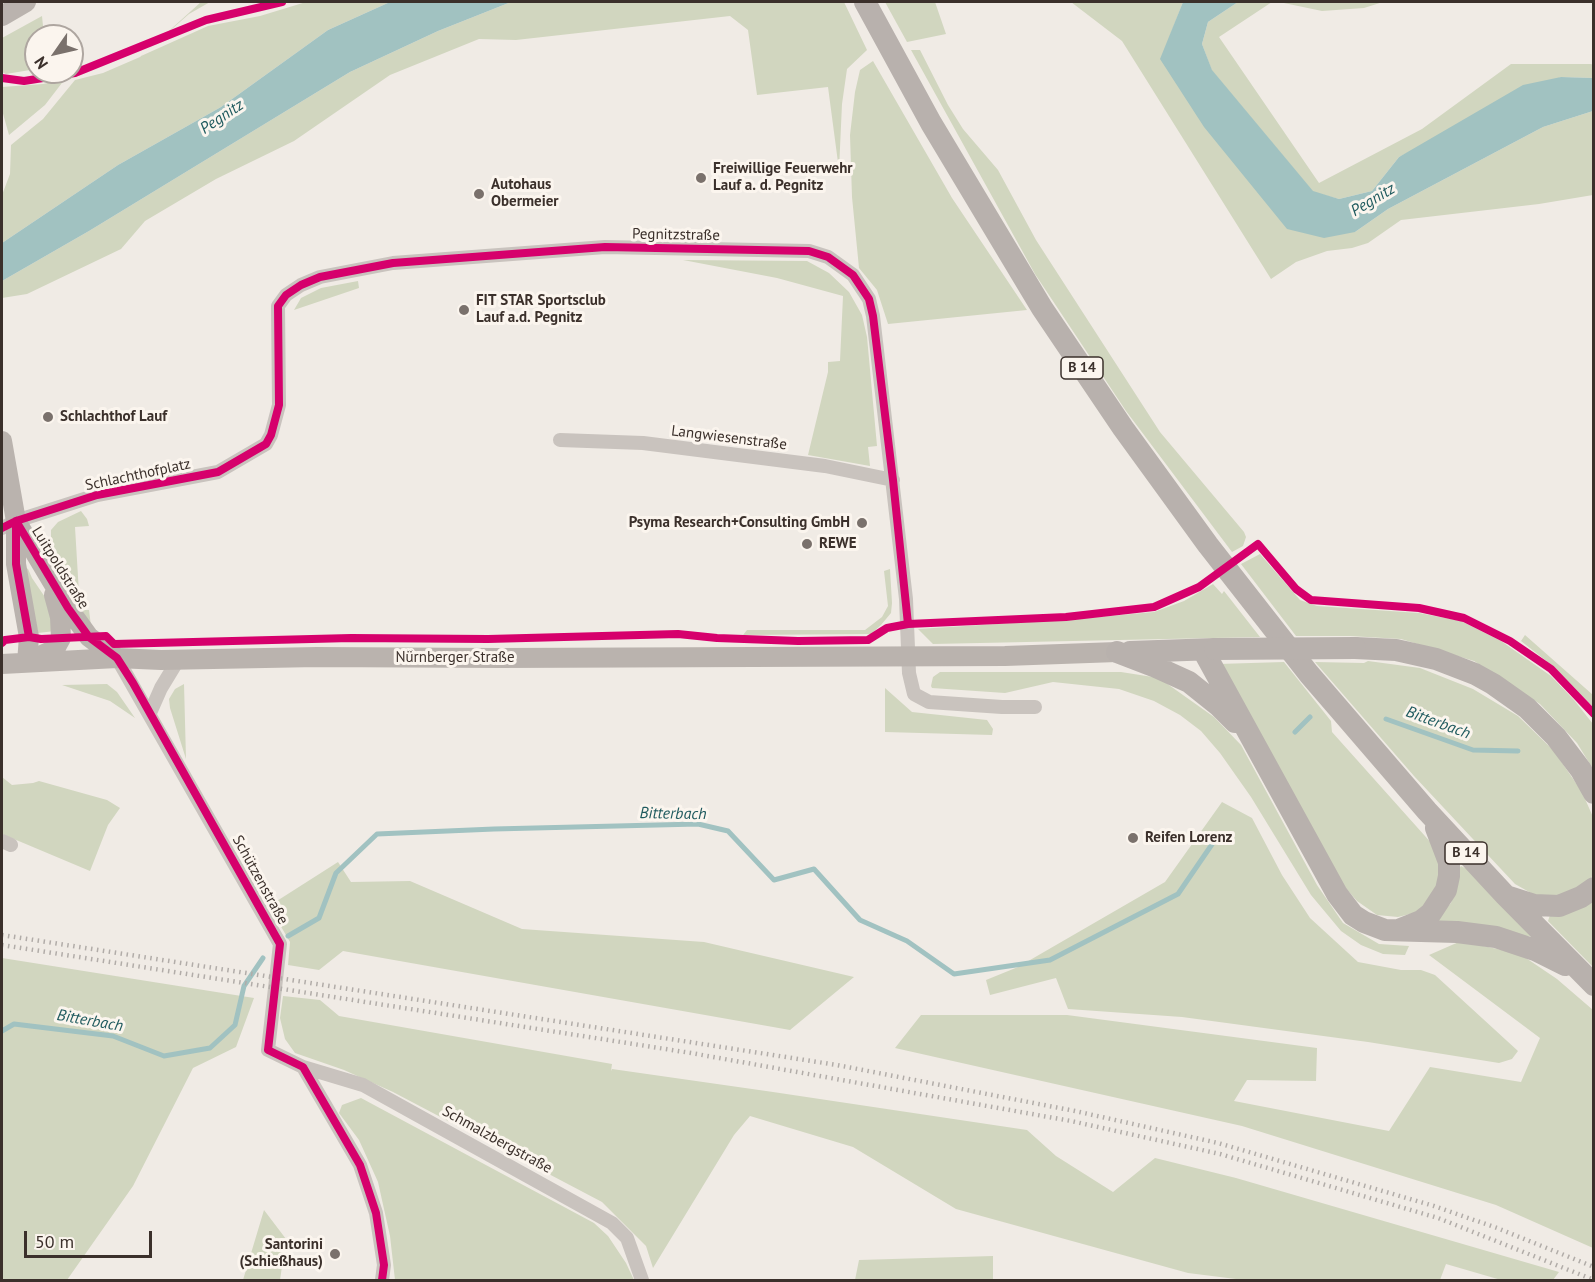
<!DOCTYPE html>
<meta charset="utf-8">
<style>
body{margin:0}
#map{position:relative;width:1595px;height:1282px;overflow:hidden;background:#f0ebe5;font-family:"PT Sans",sans-serif}
canvas{display:block}
.frame{position:absolute;inset:0;border:3px solid #3b302b;pointer-events:none}
.north{position:absolute;left:24px;top:24px;width:60px;height:60px;box-sizing:border-box;background:#fbf5ee;border:2px solid #aea6a0;border-radius:50%;rotate:236deg;font-size:16px;font-weight:700;line-height:24px;text-align:center;color:#3b302b}
.north::after{content:'';display:block;margin:auto;width:21px;height:27px;background:#7a716c;clip-path:polygon(50% 0,100% 100%,50% 72%,0 100%)}
.scale{position:absolute;left:24px;top:1231px;width:128px;height:27px;box-sizing:border-box;border:3px solid #3b302b;border-top:0;padding-left:8px;font-size:18px;line-height:21px;white-space:nowrap;color:#3b302b;-webkit-text-stroke:4px #fbf5ee;paint-order:stroke}
</style>
<div id="map">
<canvas width="1595" height="1282"></canvas>
<div class="frame"></div>
<div class="north">N</div>
<div class="scale">50 m</div>
</div>
<script>
const g = document.querySelector('canvas').getContext('2d');
g.lineJoin = 'round';
function paint(path, color) { g.fillStyle = color; g.fill(path, 'evenodd'); }
const toPath = rows => new Path2D(rows.map(r => 'M' + r).join(''));
function trace(path, color, width, dash) { g.strokeStyle = color; g.lineWidth = width; g.lineCap = dash ? 'butt' : 'round'; g.setLineDash(dash || []); g.stroke(path); }
function label(font, color, halo, rows, align = 'center') {
  g.font = font + ' "PT Sans",sans-serif'; g.lineWidth = 6; g.setLineDash([]); g.textBaseline = 'middle'; g.strokeStyle = halo; g.fillStyle = color; for (const [text, x, y, turn = 0] of rows) {
    g.save(); g.translate(x, y); g.rotate((+turn || 0) * Math.PI / 180); g.textAlign = isNaN(turn) ? turn : align; if (halo) g.strokeText(text, 0, 0); g.fillText(text, 0, 0); g.restore();
  }
}
const green = toPath([
 [201,2,210,2,189,14,141,56,208,26,260,16,306,2,390,2,328,30,221,107,118,165,2,243,2,195,10,174,11,145,43,119,75,80,103,73,140,57],
 [511,2,844,2,867,50,847,69,842,104,839,170,828,87,757,95,748,30,730,16,516,40,479,39,390,75,294,141,216,179,145,221,121,249,27,294,2,298,2,281,89,231,350,72,438,31],
 [885,2,935,2,946,34,907,42],
 [1071,2,1183,2,1161,59,1355,232,1388,209,1543,127,1593,111,1593,195,1539,204,1401,220,1368,243,1352,248,1327,251,1296,262,1271,279,1122,41],
 [1238,2,1272,2,1219,37,1319,183,1422,129,1511,64,1591,64,1593,65,1593,78,1561,77,1399,157,1372,191,1339,199,1313,192,1212,71,1202,44,1208,22],
 [1279,2,1383,2,1364,8,1322,11],
 [42,16,44,36,36,36,36,69,6,74,2,72,2,38],
 [911,50,920,50,948,105,963,129,998,170,1036,240,1160,432,1244,532,1246,537,1243,546,1232,552,1126,411,1035,274],
 [873,61,952,198,1027,310,888,324,877,290,859,268,852,197,850,135,855,92,860,70],
 [65,79,45,105,9,135,2,110,2,87,43,84],
 [683,260,807,261,829,273,849,292,862,315,867,337,877,446,868,447,870,466,808,455,828,372,828,362,840,361,843,296,777,278],
 [358,281,359,288,294,310,301,298,321,288],
 [81,511,87,519,89,526,75,527,80,610,89,610,91,626,77,610,51,541,51,530,58,522],
 [1260,554,1300,600,1317,606,1419,613,1461,621,1501,641,1551,676,1574,700,1593,724,1593,769,1577,743,1540,704,1474,661,1401,639,1350,636,1296,636,1241,564],
 [25,567,28,569,32,578,51,606,55,631,38,633],
 [890,569,892,603,891,613,881,625,871,634,743,635,747,630,865,630,882,617,888,606,884,571],
 [1213,584,1222,594,1224,591,1260,637,933,644,918,629,1077,619,1154,612,1184,601],
 [1525,635,1593,695,1593,707,1554,667,1521,641],
 [1368,661,1420,668,1473,689,1518,716,1554,751,1582,792,1593,817,1594,874,1578,893,1538,897,1515,884,1414,776,1315,662,1364,663],
 [1284,662,1331,721,1332,732,1433,845,1442,875,1430,904,1414,913,1398,917,1377,915,1357,901,1344,886,1218,664],
 [940,672,1121,672,1159,678,1214,717,1241,745,1317,885,1343,923,1379,944,1409,946,1405,955,1383,954,1361,945,1341,931,1311,895,1251,797,1220,753,1201,731,1180,715,1154,701,1119,689,1053,682,1005,693,932,688,931,686,933,677],
 [107,684,117,692,135,718,110,701,62,685],
 [184,684,186,759,170,708,169,699,175,689],
 [885,688,912,712,987,720,993,729,992,735,885,732],
 [2,777,12,785,33,783,39,781,107,800,120,808,108,825,90,871,2,834],
 [1222,802,1252,818,1282,875,1310,918,1358,962,1401,970,1421,970,1435,975,1518,1051,1512,1059,1499,1063,1368,1042,1182,1017,1068,1009,1056,978,990,995,986,980,1018,967,1165,882],
 [338,862,351,882,410,881,522,929,704,942,854,977,790,1030,343,951,319,970,288,965,290,942,269,906],
 [1461,866,1469,870,1533,937,1432,924,1451,903,1458,870],
 [1593,899,1593,967,1548,921,1550,915],
 [1461,941,1520,954,1557,979,1593,1010,1593,1248,1496,1205,1242,1126,895,1048,921,1015,1067,1015,1317,1048,1316,1081,1247,1080,1234,1101,1389,1131,1430,1067,1521,1082,1540,1038,1429,955],
 [2,958,254,998,236,1047,193,1068,133,1186,67,1280,2,1280],
 [283,996,320,1000,339,1016,612,1064,611,1071,612,1069,773,1092,1027,1130,1056,1156,1113,1192,1155,1158,1236,1178,1559,1272,1553,1280,1501,1280,1446,1264,1440,1280,1244,1280,1188,1273,956,1209,853,1147,750,1116,734,1135,653,1268,646,1246,602,1202,393,1092,344,1070,295,1053,285,1039,280,1018],
 [361,1098,594,1223,608,1236,626,1263,634,1280,395,1280,390,1236,378,1182,359,1140,339,1113,342,1105],
 [264,1210,286,1239,280,1280,243,1280],
 [993,1256,993,1280,855,1280,859,1260]
]);
const water = toPath([
 [390,2,511,2,438,31,350,72,89,231,2,281,2,243,118,165,221,107,328,30],
 [1183,2,1238,2,1208,22,1202,44,1212,70,1313,191,1339,199,1372,191,1399,157,1523,85,1561,77,1593,78,1593,111,1543,127,1388,209,1355,232,1324,238,1287,229,1204,127,1160,59]
]);
const stream = toPath([
 [1386,719,1473,750,1518,751],
 [1295,732,1310,717],
 [288,936,319,918,336,873,377,834,494,829,698,824,728,831,774,880,814,869,860,920,907,941,954,974,1050,960,1178,894,1217,837],
 [2,1031,14,1024,113,1036,164,1056,210,1048,235,1025,244,986,263,958]
]);
const street = toPath([
 [560,440,643,443,825,466,893,480],
 [2,528,16,521,97,495,218,472,266,444,271,435,279,405,278,306,286,295,301,285,320,277,393,263,605,247,809,251,828,257,853,275,869,299,873,316,906,599,909,673,914,694,929,702,1002,707,1035,707],
 [117,658,280,944,268,1050,303,1067,363,1085,612,1223,627,1238,642,1280],
 [150,713,161,688,178,660],
 [2,841,11,845],
 [303,1067,360,1165,376,1213,384,1265,382,1280]
]);
const secondary = toPath([
 [2,16,26,2],
 [2,441,16,521,16,564,29,637,27,662],
 [16,521,68,608,89,637,117,658],
 [35,658,55,649,61,638,60,617,54,595],
 [2,664,117,658,161,660,317,657,500,658,1005,656,1117,652]
]);
const primary = toPath([
 [865,2,931,123,1042,308,1123,428,1208,545,1309,674,1427,811,1505,895,1594,985],
 [1355,648,1396,650,1436,659,1475,674,1493,684,1527,708,1556,737,1581,770,1594,793],
 [1203,650,1337,894,1353,915,1364,922,1385,930,1457,932,1496,937,1535,950,1565,965],
 [1117,652,1156,667,1189,682,1219,706,1235,722],
 [1130,652,1215,649],
 [1509,897,1534,905,1559,906,1581,897,1594,888],
 [1401,929,1421,921,1431,913,1446,890,1449,876,1449,862,1436,828]
]);
const rail = toPath([
 [2,935,837,1065,1075,1111,1218,1143,1434,1206,1497,1228,1594,1267],
 [2,945,691,1053,1071,1121,1220,1154,1438,1218,1594,1280]
]);
const primaryBridge = toPath([
 [1215,649,1355,648]
]);
const cycleway = toPath([
 [2,78,24,81,75,73,206,20,282,2],
 [16,521,68,608,89,637,117,658,133,683,280,944,268,1050,303,1067,360,1165,376,1213,384,1265,382,1280],
 [16,521,16,564,29,637],
 [2,528,16,521,97,495,218,472,266,444,271,435,279,405,278,306,286,295,301,285,320,277,393,263,605,247,809,251,828,257,853,275,869,299,873,316,893,480,908,624],
 [2,643,5,640,29,637,41,639,106,636,114,644,351,638,488,639,678,634,717,638,798,641,868,640,887,628,908,624,1066,617,1154,607,1199,587,1258,544,1296,589,1311,600,1419,608,1464,618,1510,641,1551,669,1594,714]
]);
const markers = [
 [701,178,6,"#7a716c"],
 [479,194,6,"#7a716c"],
 [464,310,6,"#7a716c"],
 [48,417,6,"#7a716c"],
 [862,523,6,"#7a716c"],
 [807,544,6,"#7a716c"],
 [1133,838,6,"#7a716c"],
 [335,1254,6,"#7a716c"]
];
const shields = [
 [1082,368,42],
 [1466,853,42]
];
const shieldNames = [
 ["B 14",1082,368],
 ["B 14",1466,853]
];
const poiNames = [
 ["Freiwillige Feuerwehr",713,169],
 ["Lauf a. d. Pegnitz",713,186],
 ["Autohaus",491,185],
 ["Obermeier",491,202],
 ["FIT STAR Sportsclub",476,301],
 ["Lauf a.d. Pegnitz",476,318],
 ["Schlachthof Lauf",60,417],
 ["Psyma Research+Consulting GmbH",850,523,"right"],
 ["REWE",819,544],
 ["Reifen Lorenz",1145,838],
 ["Santorini",323,1245,"right"],
 ["(Schießhaus)",323,1262,"right"]
];
const streetNames = [
 ["Pegnitzstraße",676,235,1],
 ["Langwiesenstraße",729,438,7],
 ["Schlachthofplatz",138,475,-12],
 ["Luitpoldstraße",60,568,58],
 ["Nürnberger Straße",455,658],
 ["Schützenstraße",260,880,61],
 ["Schmalzbergstraße",497,1140,29]
];
const waterNames = [
 ["Pegnitz",222,117,-34],
 ["Pegnitz",1373,200,-31],
 ["Bitterbach",1438,723,20],
 ["Bitterbach",673,814,1],
 ["Bitterbach",90,1021,10]
];
paint(green, '#d1d6bf');
paint(water, '#a1c2c1');
trace(stream, '#a1c2c1', 5);
trace(street, '#c9c3be', 14);
trace(secondary, '#bab3ae', 20);
trace(primary, '#b8b1ad', 22);
trace(rail, '#b1aca8', 4.5, [1.5, 4.5]);
trace(primaryBridge, '#b8b1ad', 22);
trace(cycleway, '#d6006c', 8);
for (const [x, y, r, color] of markers) { const dot = new Path2D(); dot.arc(x, y, r, 0, 2 * Math.PI); g.fillStyle = color; g.fill(dot); trace(dot, '#fbf5ee', 2); }
for (const [x, y, w] of shields) { const box = new Path2D(); box.roundRect(x - w / 2, y - 11, w, 22, 4.5); g.fillStyle = '#fbf5ee'; g.fill(box); trace(box, '#3b302b', 1.5); }
label('bold 14px', '#3b302b', null, shieldNames);
label('bold 15px', '#3b302b', '#fbf5ee', poiNames, 'left');
label('15px', '#3b302b', '#fbf5ee', streetNames);
label('italic 16px', '#1f5a5e', '#fbf5ee', waterNames);
</script>
